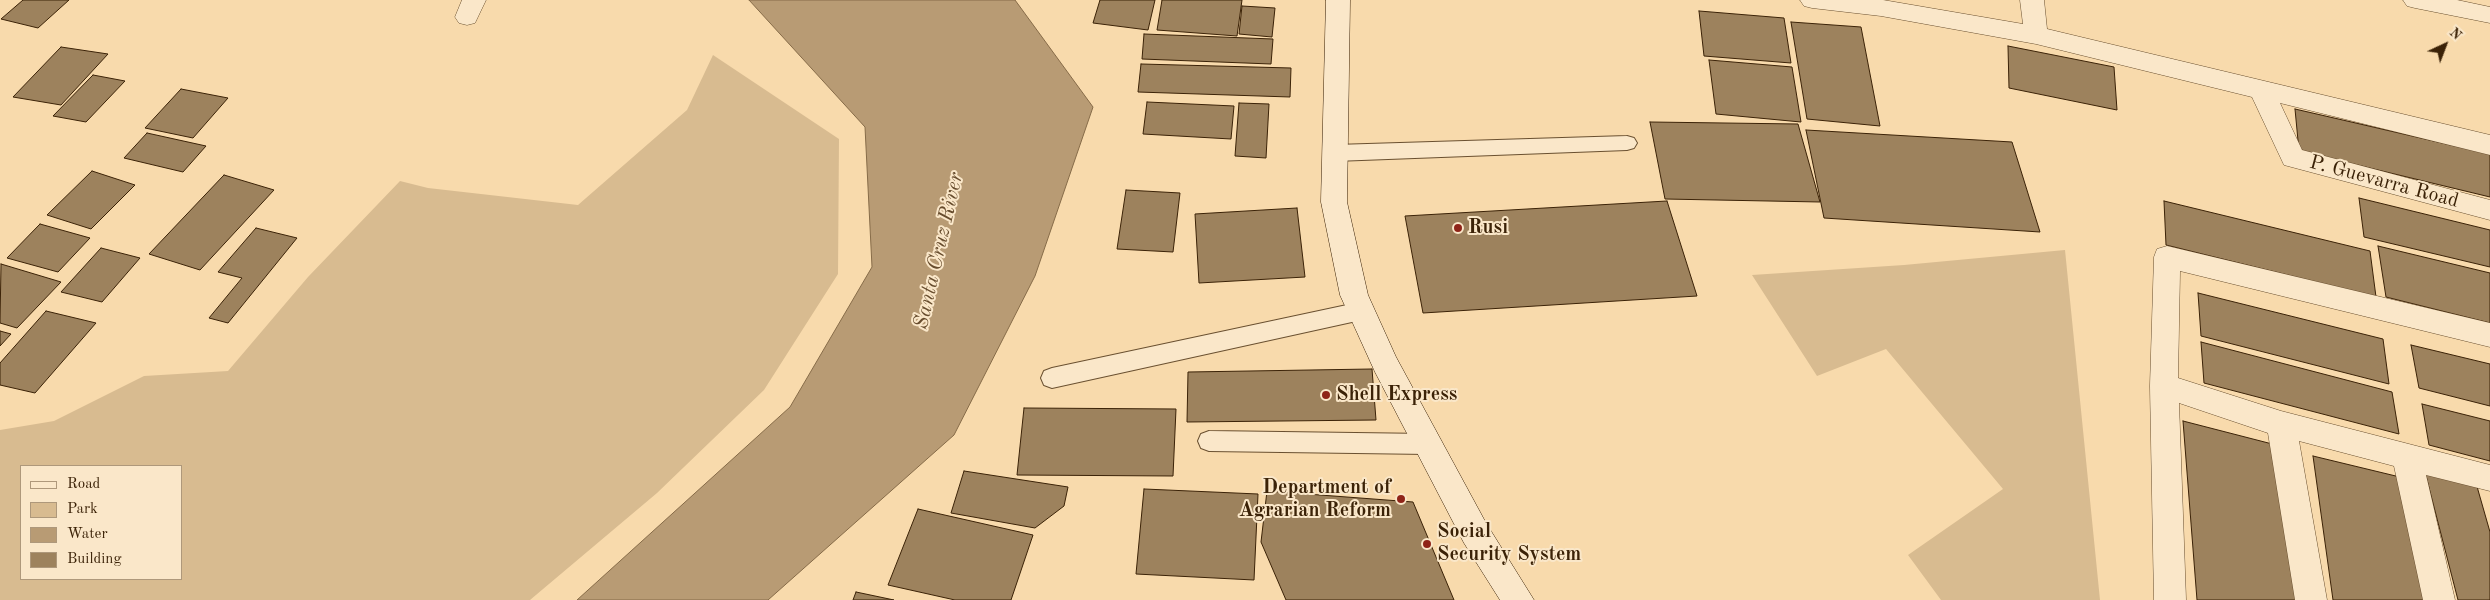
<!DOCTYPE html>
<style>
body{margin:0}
#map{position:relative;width:2490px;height:600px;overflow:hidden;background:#f8daac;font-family:"Old Standard TT",serif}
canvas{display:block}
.legend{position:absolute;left:20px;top:465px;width:162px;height:115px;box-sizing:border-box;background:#fae7c9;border:1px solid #ae987b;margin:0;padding:6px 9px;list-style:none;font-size:15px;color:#3b2207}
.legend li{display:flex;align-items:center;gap:10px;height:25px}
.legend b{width:25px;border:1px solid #ae987b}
.north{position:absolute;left:2420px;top:20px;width:50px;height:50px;-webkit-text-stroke:4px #fae7c9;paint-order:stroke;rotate:43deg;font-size:14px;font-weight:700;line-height:20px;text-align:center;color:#3b2207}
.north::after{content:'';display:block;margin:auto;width:18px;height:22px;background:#3b2207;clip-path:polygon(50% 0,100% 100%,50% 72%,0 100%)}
</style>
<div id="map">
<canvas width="2490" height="600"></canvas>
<ul class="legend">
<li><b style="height:6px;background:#fae7c9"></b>Road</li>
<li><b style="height:14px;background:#d8bb90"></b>Park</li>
<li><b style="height:14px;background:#b89b74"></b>Water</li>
<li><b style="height:14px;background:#9d825d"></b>Building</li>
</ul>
<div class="north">N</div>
</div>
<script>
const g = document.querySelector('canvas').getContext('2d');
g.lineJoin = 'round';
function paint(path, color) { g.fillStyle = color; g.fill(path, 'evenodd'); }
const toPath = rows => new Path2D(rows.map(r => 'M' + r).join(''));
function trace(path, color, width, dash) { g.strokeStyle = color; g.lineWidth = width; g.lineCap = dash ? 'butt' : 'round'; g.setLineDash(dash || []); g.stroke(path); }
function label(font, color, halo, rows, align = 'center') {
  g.font = font + ' "Old Standard TT",serif'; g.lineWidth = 4; g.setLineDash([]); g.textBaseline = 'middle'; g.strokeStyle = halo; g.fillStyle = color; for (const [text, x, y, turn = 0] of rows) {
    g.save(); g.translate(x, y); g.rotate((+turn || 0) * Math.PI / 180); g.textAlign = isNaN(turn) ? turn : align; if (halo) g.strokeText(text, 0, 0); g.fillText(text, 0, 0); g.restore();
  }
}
const green = toPath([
 [713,55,839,139,838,274,764,390,657,493,530,600,0,600,0,430,54,421,144,376,228,371,308,277,400,181,428,188,578,205,687,110],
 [181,466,181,579,21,579,21,466],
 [2065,250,2100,600,1941,600,1908,555,2003,489,1886,349,1817,376,1752,275,1904,265]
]);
const water = toPath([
 [749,0,1015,0,1093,107,1035,276,954,435,768,600,577,600,790,407,872,267,865,127,749,0]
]);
const building = toPath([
 [23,0,69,0,38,28,1,19,23,0],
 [1100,0,1155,0,1148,30,1093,23,1100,0],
 [1162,0,1242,0,1237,36,1157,30,1162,0],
 [1242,6,1275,8,1272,37,1239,34,1242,6],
 [1699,11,1784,18,1791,63,1704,56,1699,11],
 [1791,22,1861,27,1880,126,1807,119,1791,22],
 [1144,34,1273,39,1271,64,1142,59,1144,34],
 [2008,46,2114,67,2117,110,2009,88,2008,46],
 [61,47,108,54,61,105,13,97,61,47],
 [1709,60,1792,67,1801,122,1716,114,1709,60],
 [1141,64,1291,68,1290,97,1138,92,1141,64],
 [93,75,125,81,86,122,53,116,93,75],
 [181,89,228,98,193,138,145,128,181,89],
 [1147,102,1234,106,1231,139,1143,134,1147,102],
 [1239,103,1269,104,1266,158,1235,156,1239,103],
 [2295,109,2490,154,2490,197,2299,151,2295,109],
 [1650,122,1798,124,1820,202,1665,199,1650,122],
 [1806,130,2012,142,2040,232,1824,218,1806,130],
 [147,133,206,146,183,172,124,158,147,133],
 [92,171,135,185,91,229,47,215,92,171],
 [224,175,274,190,200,270,149,254,224,175],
 [1126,190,1180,193,1173,252,1117,249,1126,190],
 [2359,198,2490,230,2490,267,2364,237,2359,198],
 [1667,201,1697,296,1423,313,1405,216,1667,201],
 [2164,201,2370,251,2376,297,2166,245,2164,201],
 [1297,208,1305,277,1199,283,1195,214,1297,208],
 [40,224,90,238,58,272,7,258,40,224],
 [256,228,297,238,228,323,209,318,242,278,218,272,256,228],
 [2378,246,2490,273,2490,323,2386,297,2378,246],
 [101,248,140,258,102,302,61,292,101,248],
 [1,264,61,282,17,328,0,323,1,264],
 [2198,293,2383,339,2389,384,2201,336,2198,293],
 [46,311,96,323,35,393,0,385,0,363,46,311],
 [0,331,11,334,0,346,0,331],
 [2201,342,2392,392,2399,434,2204,383,2201,342],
 [2411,345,2490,364,2490,406,2419,388,2411,345],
 [1372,369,1376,420,1187,422,1188,372,1372,369],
 [2422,404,2490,421,2490,461,2429,445,2422,404],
 [1024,408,1176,409,1173,476,1017,475,1024,408],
 [2183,421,2280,446,2299,600,2197,600,2183,421],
 [2313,456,2404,478,2426,600,2333,600,2313,456],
 [964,471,1068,487,1064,506,1035,528,951,513,964,471],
 [2425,472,2476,483,2490,532,2490,600,2458,600,2425,472],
 [1144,489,1258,494,1254,580,1136,574,1144,489],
 [1267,491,1413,502,1454,600,1286,600,1261,542,1267,491],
 [918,509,1033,535,1011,600,955,600,888,585,918,509],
 [856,592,894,600,853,600,856,592]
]);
const lane = toPath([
 [1627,136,1634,138,1637,143,1634,148,1627,150,1335,161,1328,158,1325,153,1328,148,1335,145,1627,136],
 [1361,302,1369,305,1372,311,1369,317,1361,320,1052,388,1044,385,1041,378,1044,371,1052,368,1361,302],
 [1209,431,1428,434,1436,437,1439,444,1436,451,1428,454,1209,451,1201,448,1198,441,1201,434,1209,431]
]);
const street = toPath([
 [462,0,486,0,475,23,467,25,459,23,455,17,462,0],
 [1800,0,1883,0,2023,24,2020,0,2044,0,2047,29,2490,135,2490,155,2280,103,2302,150,2490,200,2490,220,2284,165,2252,97,2036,44,1881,16,1812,8,1804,6,1800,0],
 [2403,0,2457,0,2490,7,2490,23,2415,8,2407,6,2403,0],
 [2167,246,2490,323,2490,347,2180,271,2178,378,2281,411,2490,465,2490,491,2426,475,2455,600,2423,600,2394,466,2299,441,2327,600,2295,600,2268,433,2179,403,2186,600,2154,600,2150,386,2154,257,2157,249,2167,246]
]);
const secondary = toPath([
 [1326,0,1350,0,1347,202,1368,295,1396,357,1486,523,1534,600,1500,600,1464,543,1375,372,1340,295,1321,202,1326,0]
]);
const markers = [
 [1458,228,5,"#8f2418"],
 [1326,395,5,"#8f2418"],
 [1401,499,5,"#8f2418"],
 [1427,544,5,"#8f2418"]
];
const streetNames = [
 ["P. Guevarra Road",2384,182,15]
];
const poiNames = [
 ["Rusi",1468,228],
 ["Shell Express",1336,395],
 ["Department of",1391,488,"right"],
 ["Agrarian Reform",1391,511,"right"],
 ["Social",1437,532],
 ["Security System",1437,555]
];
const waterNames = [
 ["Santa Cruz River",939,251,-77]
];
paint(green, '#d8bb90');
paint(water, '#b89b74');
trace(water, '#866b48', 1);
paint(building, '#9d825d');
trace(building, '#3b2207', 1);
trace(lane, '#6a5030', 2);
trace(street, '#6a5030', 1);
trace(secondary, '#3b2207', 1);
paint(lane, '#fae7c9');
paint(street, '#fae7c9');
paint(secondary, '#fae7c9');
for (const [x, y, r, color] of markers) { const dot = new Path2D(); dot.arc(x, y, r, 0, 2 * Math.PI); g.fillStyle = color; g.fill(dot); trace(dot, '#fae7c9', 2); }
label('20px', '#3b2207', '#fae7c9', streetNames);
label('bold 20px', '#3b2207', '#fae7c9', poiNames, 'left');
label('italic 21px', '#674c2d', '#fae7c9', waterNames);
</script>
